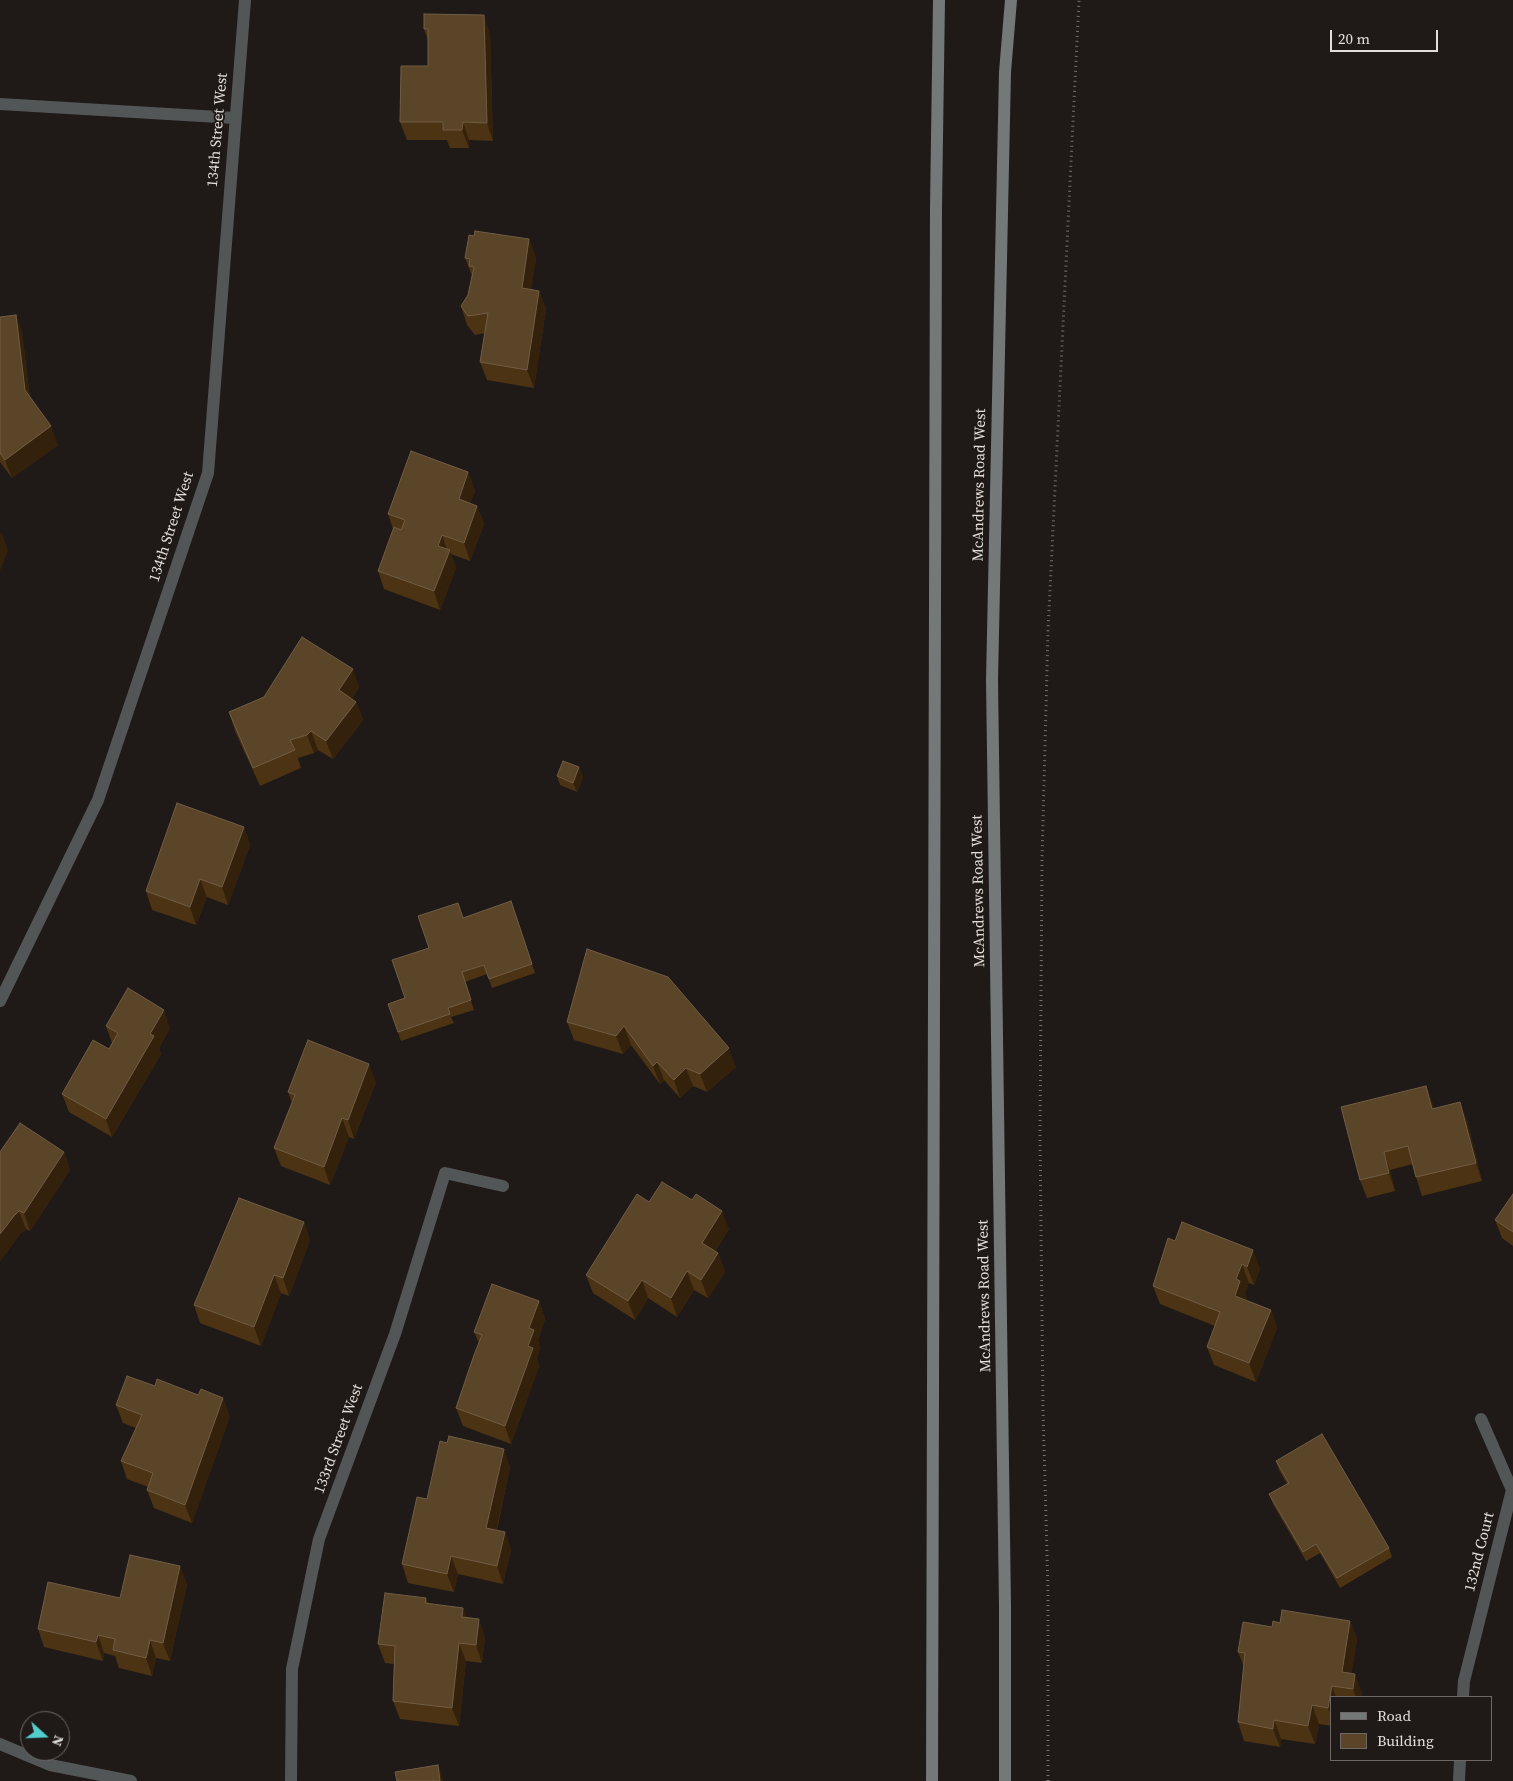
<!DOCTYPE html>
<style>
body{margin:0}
#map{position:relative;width:1513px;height:1781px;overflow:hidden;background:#1f1a18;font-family:"Source Serif 4",serif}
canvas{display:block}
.legend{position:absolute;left:1330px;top:1696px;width:162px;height:65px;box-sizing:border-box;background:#1f1a18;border:1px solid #6d6866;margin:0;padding:6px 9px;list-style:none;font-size:15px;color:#e1dedc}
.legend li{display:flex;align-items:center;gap:10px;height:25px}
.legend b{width:25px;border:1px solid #6d6866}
.north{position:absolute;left:20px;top:1711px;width:50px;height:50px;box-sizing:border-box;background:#1f1a18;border:1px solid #6d6866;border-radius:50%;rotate:110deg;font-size:14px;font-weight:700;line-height:20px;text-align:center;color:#e1dedc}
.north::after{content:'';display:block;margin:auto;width:18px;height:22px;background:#52cdcc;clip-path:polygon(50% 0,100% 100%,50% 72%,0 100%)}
.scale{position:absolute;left:1330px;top:30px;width:108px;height:22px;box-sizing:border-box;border:2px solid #e1dedc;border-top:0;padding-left:6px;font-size:15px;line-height:18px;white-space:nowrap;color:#e1dedc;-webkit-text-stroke:4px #1f1a18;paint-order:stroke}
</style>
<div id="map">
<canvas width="1513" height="1781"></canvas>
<ul class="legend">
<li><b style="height:6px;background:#737879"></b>Road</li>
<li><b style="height:14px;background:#5b4529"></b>Building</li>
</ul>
<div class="north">N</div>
<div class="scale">20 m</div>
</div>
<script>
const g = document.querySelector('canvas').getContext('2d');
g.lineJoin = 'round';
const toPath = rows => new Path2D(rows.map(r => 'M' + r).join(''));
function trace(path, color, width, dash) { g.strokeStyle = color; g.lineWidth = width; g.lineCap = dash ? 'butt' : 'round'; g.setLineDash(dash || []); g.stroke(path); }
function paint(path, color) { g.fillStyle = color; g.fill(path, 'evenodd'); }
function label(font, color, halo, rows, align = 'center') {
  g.font = font + ' "Source Serif 4",serif'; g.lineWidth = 4; g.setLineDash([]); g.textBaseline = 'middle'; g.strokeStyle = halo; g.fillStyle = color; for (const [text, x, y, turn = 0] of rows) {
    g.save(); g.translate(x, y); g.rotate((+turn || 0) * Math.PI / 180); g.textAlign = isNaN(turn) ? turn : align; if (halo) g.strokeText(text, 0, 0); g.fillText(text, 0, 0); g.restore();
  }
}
const path = toPath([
 [1048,1781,1048,1591,1043,1409,1040,1134,1042,860,1048,631,1079,0]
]);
const service = toPath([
 [0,104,235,118]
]);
const minor = toPath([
 [0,1001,98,800,208,473,245,0],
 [1463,1697,1464,1681,1512,1490,1481,1419],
 [0,1744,50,1765,131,1781],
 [291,1781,292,1669,319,1539,395,1334,445,1173,503,1186],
 [1459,1781,1460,1760]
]);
const secondary = toPath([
 [932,1781,936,207,939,0],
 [1005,1781,1005,1606,992,680,1005,72,1011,0]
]);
const wall = toPath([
 [424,29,490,34,493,141,469,140,469,148,450,148,447,140,407,140,400,122,428,66,428,40],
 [529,239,536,258,531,289,539,291,546,309,534,388,487,380,480,362,485,333,475,335,467,325,461,306,468,295,472,276,465,258],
 [16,315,22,333,30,397,58,445,12,478,0,462,0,317],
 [468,472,475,491,470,503,477,506,484,524,470,561,451,554,456,568,440,610,384,589,378,571,393,529,388,514],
 [359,687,352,699,356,702,363,720,333,759,318,750,314,753,298,758,301,768,260,786,235,731,229,712,264,697],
 [557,776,583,777,577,792,560,785],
 [244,827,250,845,228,905,207,897,196,925,152,910,146,891],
 [511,901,535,973,492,988,487,974,465,982,474,1010,451,1017,454,1023,401,1041,388,1004,405,998,429,948,463,918],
 [587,949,736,1067,707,1092,693,1086,680,1098,664,1080,660,1084,631,1045,623,1054,574,1040,567,1022],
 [106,1026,170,1028,159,1048,161,1054,112,1137,69,1112,62,1094,109,1049,112,1043],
 [376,1082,354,1139,349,1137,330,1185,281,1166,274,1148,292,1103,288,1092],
 [1426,1086,1434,1108,1467,1120,1482,1181,1422,1196,1416,1177,1413,1164,1390,1170,1395,1191,1367,1198,1360,1180],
 [0,1152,64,1152,70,1170,30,1231,26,1229,20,1234,0,1261],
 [1513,1194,1513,1246,1502,1238,1495,1220],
 [649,1202,729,1229,715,1251,718,1253,725,1272,708,1298,694,1290,677,1317,648,1298,635,1320,593,1293,586,1275],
 [304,1222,310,1240,289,1296,281,1293,261,1346,200,1323,194,1305],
 [1175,1241,1260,1268,1254,1285,1249,1283,1245,1293,1247,1299,1247,1301,1271,1310,1277,1328,1256,1382,1214,1365,1207,1347,1215,1326,1160,1304,1153,1286],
 [539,1301,545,1319,538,1340,540,1348,537,1358,539,1366,511,1444,463,1426,456,1408,479,1343,474,1332],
 [155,1386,198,1395,230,1416,192,1523,154,1508,147,1490,148,1487,127,1479,121,1461,136,1428,123,1423,116,1405],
 [1276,1461,1389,1548,1392,1557,1340,1588,1320,1553,1306,1561,1273,1504,1269,1494,1287,1484,1279,1470],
 [510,1467,497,1530,505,1532,511,1550,503,1584,458,1574,454,1592,408,1583,402,1564,427,1499],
 [187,1584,170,1661,156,1658,152,1676,119,1668,115,1656,104,1653,103,1661,44,1647,38,1629,120,1598],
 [426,1598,428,1604,467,1618,485,1637,482,1663,466,1661,459,1726,400,1719,393,1701,394,1664,385,1663,378,1644],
 [1350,1621,1357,1639,1351,1674,1362,1693,1361,1697,1332,1697,1332,1726,1319,1724,1315,1744,1281,1739,1280,1747,1244,1741,1238,1722,1244,1667,1238,1652,1272,1627,1280,1623]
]);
const shadedWall = toPath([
 [484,15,490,34,493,141,487,123],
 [463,122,469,140,469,148,462,130],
 [529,239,536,258,529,306,522,288],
 [539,291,546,309,534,388,527,370],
 [16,315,22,333,31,408,25,390],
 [51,426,58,445,12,478,5,460],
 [468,472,475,491,465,517,459,499],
 [477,506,484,524,470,561,464,543],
 [1,531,8,550,0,571,0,534],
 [442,535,448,553,450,550,456,568,440,610,434,591,438,546],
 [353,669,359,687,346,709,339,690],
 [356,702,363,720,333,759,326,741],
 [311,731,318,750,314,753,307,735],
 [579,767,583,777,577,792,573,783],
 [244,827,250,845,228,905,222,887],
 [200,879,207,897,196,925,190,907],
 [164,1010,170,1028,159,1048,161,1054,112,1137,106,1119,150,1034],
 [624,1026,631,1045,623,1054,616,1036],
 [729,1048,736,1067,707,1092,700,1074],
 [657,1062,664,1080,660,1084,653,1066],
 [369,1064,376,1082,354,1139,348,1120],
 [686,1068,693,1086,680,1098,674,1080],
 [1426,1086,1433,1104,1438,1127,1432,1109],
 [1460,1102,1467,1120,1482,1181,1476,1163],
 [342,1118,349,1137,330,1185,324,1167],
 [64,1152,70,1170,30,1231,24,1213],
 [1384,1152,1390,1170,1395,1191,1389,1173],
 [19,1211,26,1229,20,1234,0,1262,0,1234,14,1216],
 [722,1211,729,1229,708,1261,702,1243],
 [304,1222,310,1240,289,1296,283,1278],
 [1253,1250,1260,1268,1254,1285,1247,1267],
 [718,1253,725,1272,708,1298,701,1280],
 [1242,1264,1249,1283,1245,1293,1247,1299,1242,1314,1235,1296,1236,1279],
 [687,1271,694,1290,677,1317,671,1298],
 [274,1275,281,1293,261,1346,254,1327],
 [642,1280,648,1298,635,1320,628,1301],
 [539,1301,545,1319,538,1340,540,1348,537,1358,539,1366,511,1444,505,1426,528,1346,529,1328],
 [1271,1310,1277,1328,1256,1382,1249,1363],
 [223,1398,230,1416,192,1523,185,1505],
 [504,1449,510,1467,493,1546,486,1528],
 [505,1532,511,1550,503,1584,497,1566],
 [451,1556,458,1574,454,1592,447,1574],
 [180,1566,187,1584,170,1661,163,1643],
 [463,1608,470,1626,462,1617],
 [479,1619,485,1637,482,1663,476,1645],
 [1350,1621,1357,1639,1349,1688,1342,1672],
 [98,1635,104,1653,103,1661,96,1642],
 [150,1640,156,1658,152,1676,146,1658],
 [459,1643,466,1661,459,1726,452,1708],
 [1355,1674,1362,1693,1361,1697,1356,1697,1353,1689],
 [1332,1686,1336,1697,1332,1697,1332,1718,1328,1708],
 [1312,1705,1319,1724,1315,1744,1308,1726],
 [1274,1720,1281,1739,1280,1747,1273,1729],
 [438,1765,444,1781,440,1781]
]);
const building = toPath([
 [424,14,484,15,487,123,463,122,462,130,443,130,443,122,400,122,401,66,428,66,428,29,424,29,424,14],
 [475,231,529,239,522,288,539,291,527,370,480,362,488,313,468,316,461,306,468,295,474,267,469,266,470,259,465,258,469,235,474,236,475,231],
 [16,315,25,390,51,426,5,460,0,453,0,317,16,315],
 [411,451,468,472,459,499,477,506,464,543,442,535,438,546,450,550,434,591,378,571,394,527,401,530,405,520,388,514,411,451],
 [302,637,353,669,339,690,356,702,326,741,311,731,307,735,290,740,295,750,253,768,229,712,264,697,302,637],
 [563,761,579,767,573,783,557,776,563,761],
 [177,803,244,827,222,887,200,879,190,907,146,891,177,803],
 [511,901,532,964,489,979,484,965,462,972,471,1000,448,1008,450,1014,398,1032,388,1004,405,998,392,960,429,948,418,916,458,903,463,918,511,901],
 [587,949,668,977,729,1048,700,1074,686,1068,674,1080,657,1062,653,1066,624,1026,616,1036,567,1022,587,949],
 [128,988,164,1010,150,1034,154,1036,106,1119,62,1094,93,1040,109,1049,118,1033,106,1026,128,988],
 [308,1040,369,1064,348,1120,342,1118,324,1167,274,1148,295,1095,288,1092,308,1040],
 [1426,1086,1432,1109,1460,1102,1476,1163,1416,1177,1408,1146,1384,1152,1389,1173,1360,1180,1341,1107,1426,1086],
 [20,1123,64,1152,24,1213,19,1211,14,1216,0,1234,0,1152,20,1123],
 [662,1182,692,1200,696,1194,722,1211,702,1243,718,1253,701,1280,687,1271,671,1298,642,1280,628,1301,586,1275,637,1194,649,1202,662,1182],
 [1513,1194,1513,1232,1495,1220,1513,1194],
 [239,1198,304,1222,283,1278,274,1275,254,1327,194,1305,239,1198],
 [1182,1222,1253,1250,1247,1267,1242,1264,1236,1279,1240,1281,1235,1296,1271,1310,1249,1363,1207,1347,1220,1312,1153,1286,1168,1238,1175,1241,1182,1222],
 [492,1284,539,1301,529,1328,534,1330,528,1346,533,1348,505,1426,456,1408,474,1355,482,1335,474,1332,492,1284],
 [127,1376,155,1386,157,1379,198,1395,201,1389,223,1398,185,1505,147,1490,153,1473,121,1461,142,1415,116,1405,127,1376],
 [1322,1434,1389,1548,1337,1578,1316,1544,1303,1552,1269,1494,1289,1483,1276,1461,1322,1434],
 [449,1436,504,1449,486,1528,505,1532,497,1566,451,1556,447,1574,402,1564,417,1497,427,1499,440,1441,447,1443,449,1436],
 [130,1555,180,1566,163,1643,150,1640,146,1658,113,1650,115,1639,98,1635,96,1642,38,1629,48,1582,120,1598,130,1555],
 [385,1593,426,1598,425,1603,463,1608,462,1617,479,1619,476,1645,459,1643,452,1708,393,1701,395,1646,378,1644,385,1593],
 [1282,1610,1350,1621,1342,1672,1355,1674,1353,1689,1332,1686,1328,1708,1312,1705,1308,1726,1274,1720,1273,1729,1238,1722,1245,1653,1238,1652,1243,1622,1272,1627,1273,1621,1280,1623,1282,1610],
 [438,1765,440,1781,397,1781,395,1772,438,1765]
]);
const streetNames = [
 ["134th Street West",218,130,-85],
 ["McAndrews Road West",980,485,-89],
 ["134th Street West",172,527,-72],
 ["McAndrews Road West",979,891,-91],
 ["McAndrews Road West",985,1296,-91],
 ["133rd Street West",339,1439,-70],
 ["132nd Court",1480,1552,-76]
];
trace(path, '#74706e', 3, [1, 4]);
trace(service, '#535657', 12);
trace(minor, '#535657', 12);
trace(secondary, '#737879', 12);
paint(wall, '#4b3313');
paint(shadedWall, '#33210c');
paint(building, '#5b4529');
trace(building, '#705d45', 1);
label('15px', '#e1dedc', '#1f1a18', streetNames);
</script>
